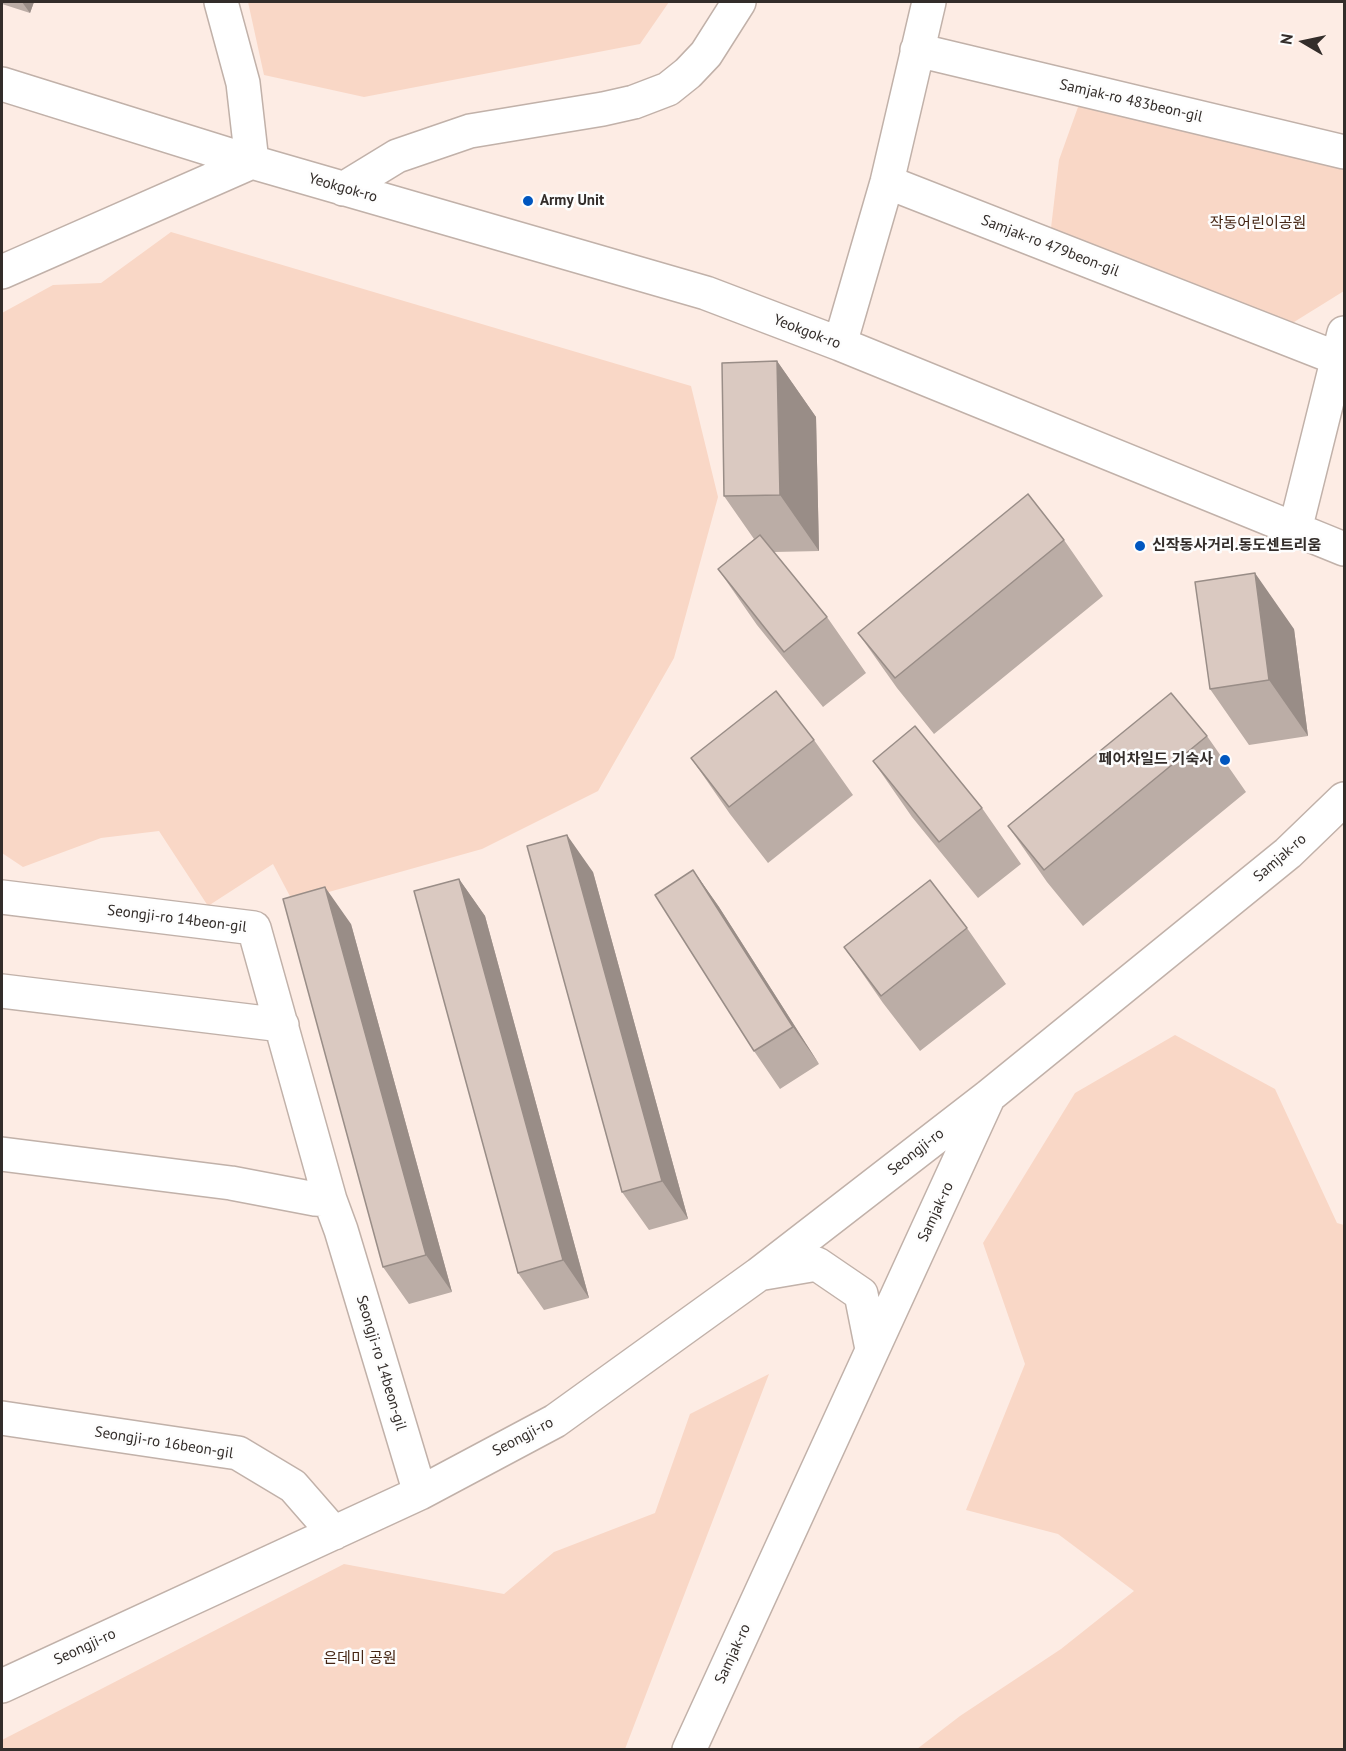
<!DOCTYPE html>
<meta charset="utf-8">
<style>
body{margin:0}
#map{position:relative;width:1346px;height:1751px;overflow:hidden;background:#fdece4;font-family:"PT Sans",sans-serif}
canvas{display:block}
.frame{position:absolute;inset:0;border:3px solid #332d2a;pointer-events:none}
.north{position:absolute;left:1274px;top:12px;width:60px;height:60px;-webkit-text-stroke:4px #fdfdfd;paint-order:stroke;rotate:279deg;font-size:16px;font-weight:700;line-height:24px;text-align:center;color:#332d2a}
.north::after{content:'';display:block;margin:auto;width:21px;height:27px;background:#332d2a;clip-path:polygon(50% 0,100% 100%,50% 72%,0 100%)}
</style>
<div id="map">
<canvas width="1346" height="1751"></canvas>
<div class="frame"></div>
<div class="north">N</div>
</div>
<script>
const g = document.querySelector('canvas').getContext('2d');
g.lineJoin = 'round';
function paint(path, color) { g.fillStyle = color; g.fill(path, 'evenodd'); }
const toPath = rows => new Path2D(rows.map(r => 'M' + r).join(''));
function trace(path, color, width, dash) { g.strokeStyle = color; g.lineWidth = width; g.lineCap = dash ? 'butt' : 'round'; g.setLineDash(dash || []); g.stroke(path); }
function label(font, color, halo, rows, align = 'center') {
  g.font = font + ' "PT Sans","Noto Sans KR",sans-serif'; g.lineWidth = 5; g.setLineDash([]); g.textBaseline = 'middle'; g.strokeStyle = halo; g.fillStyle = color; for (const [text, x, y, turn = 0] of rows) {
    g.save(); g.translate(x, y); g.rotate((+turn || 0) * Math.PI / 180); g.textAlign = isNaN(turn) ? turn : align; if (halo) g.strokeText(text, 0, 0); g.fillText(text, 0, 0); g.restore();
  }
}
const green = toPath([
 [248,2,669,2,640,44,364,97,264,75],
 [1082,96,1319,151,1344,171,1344,291,1286,327,1051,228,1059,160],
 [171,232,691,386,718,497,674,658,598,791,482,849,293,902,273,864,208,906,159,831,101,838,23,867,2,853,2,313,53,285,101,283],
 [1175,1035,1275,1089,1337,1223,1344,1225,1344,1749,917,1749,960,1716,1061,1649,1134,1591,1058,1534,966,1510,1025,1364,983,1243,1075,1093],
 [769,1374,625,1749,2,1749,2,1740,344,1564,504,1594,554,1552,655,1513,690,1414]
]);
const minor = toPath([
 [917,50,1344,152],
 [2,84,252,162,706,293,840,344,1344,549],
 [887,182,1344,361],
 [343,189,397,156,470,131,603,109,634,102,668,89,688,73,706,54,739,2],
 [2,272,252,162,243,83,221,2],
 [840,344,887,182,929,2],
 [1295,530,1344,333],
 [2,897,254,928,330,1200,341,1230,420,1493],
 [2,991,282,1025],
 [2,1154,231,1183,315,1199,330,1200],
 [764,1273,817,1264,861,1294,872,1349],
 [2,1418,238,1453,293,1486,334,1533],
 [2,1686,420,1493,555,1421,759,1274,989,1096,1288,853,1344,799],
 [689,1750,987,1100]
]);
const wall = toPath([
 [2,2,34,2,30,13,2,4],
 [777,361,816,417,819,551,774,552,827,617,866,673,823,707,757,625,718,569,754,539,724,496],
 [1064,540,1103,596,934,734,897,688,858,633],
 [1294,629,1308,736,1249,745,1210,689],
 [1207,736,1246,792,1083,926,1047,882,1008,826],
 [814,740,853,795,768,863,730,814,691,758],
 [873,761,982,808,1021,864,978,898,912,817],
 [693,870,719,907,819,1064,780,1089,754,1051],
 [593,872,688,1219,649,1230,622,1192],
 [459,879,485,916,589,1298,544,1310,518,1273],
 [351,924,452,1292,409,1304,383,1267],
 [967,928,1006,984,920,1051,883,1003,844,947]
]);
const shadedWall = toPath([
 [22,2,34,2,30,13],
 [777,361,816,417,819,551,780,495],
 [1255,573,1294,629,1308,736,1269,680],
 [567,835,593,872,688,1219,662,1181],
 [693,870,719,907,819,1064,793,1027],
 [459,879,485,916,589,1298,563,1260],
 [325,887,351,924,452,1292,426,1255]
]);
const building = toPath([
 [777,361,780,495,724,496,722,363,777,361],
 [1028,494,1064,540,895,678,858,633,1028,494],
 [760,535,827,617,784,652,718,569,760,535],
 [1255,573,1269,680,1210,689,1195,582,1255,573],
 [776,691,814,740,729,807,691,758,776,691],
 [1171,693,1207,736,1044,870,1008,826,1171,693],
 [915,726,982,808,939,842,873,761,915,726],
 [567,835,662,1181,622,1192,527,846,567,835],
 [693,870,793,1027,754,1051,655,895,693,870],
 [459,879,563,1260,518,1273,414,891,459,879],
 [930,880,967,928,881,996,844,947,930,880],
 [325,887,426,1255,383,1267,283,899,325,887]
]);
const markers = [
 [528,201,6,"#0056bf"],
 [1140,546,6,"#0056bf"],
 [1225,760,6,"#0056bf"]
];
const streetNames = [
 ["Samjak-ro 483beon-gil",1131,101,13],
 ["Yeokgok-ro",343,188,16],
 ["Samjak-ro 479beon-gil",1050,246,21],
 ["Yeokgok-ro",807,332,21],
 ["Samjak-ro",1280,858,-41],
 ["Seongji-ro 14beon-gil",177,919,7],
 ["Seongji-ro",916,1152,-38],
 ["Samjak-ro",936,1212,-65],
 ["Seongji-ro 14beon-gil",381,1363,73],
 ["Seongji-ro",523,1437,-28],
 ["Seongji-ro 16beon-gil",164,1443,9],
 ["Seongji-ro",85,1647,-25],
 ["Samjak-ro",733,1654,-65]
];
const poiNames = [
 ["Army Unit",540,201],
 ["신작동사거리.동도센트리움",1152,546],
 ["페어차일드 기숙사",1213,760,"right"]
];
const parkNames = [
 ["작동어린이공원",1258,224],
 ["은데미 공원",360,1659]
];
paint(green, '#f9d7c6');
trace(minor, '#c1b1a9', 36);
trace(minor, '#fff', 33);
paint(wall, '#bbada6');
paint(shadedWall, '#998d87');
paint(building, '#dac9c1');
trace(building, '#998d87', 1.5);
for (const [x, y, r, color] of markers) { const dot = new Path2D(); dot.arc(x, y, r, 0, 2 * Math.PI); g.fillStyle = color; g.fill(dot); trace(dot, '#fdfdfd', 2); }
label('15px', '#332d2a', '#fdfdfd', streetNames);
label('bold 15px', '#332d2a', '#fdfdfd', poiNames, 'left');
label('15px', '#452513', '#fdfdfd', parkNames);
</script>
